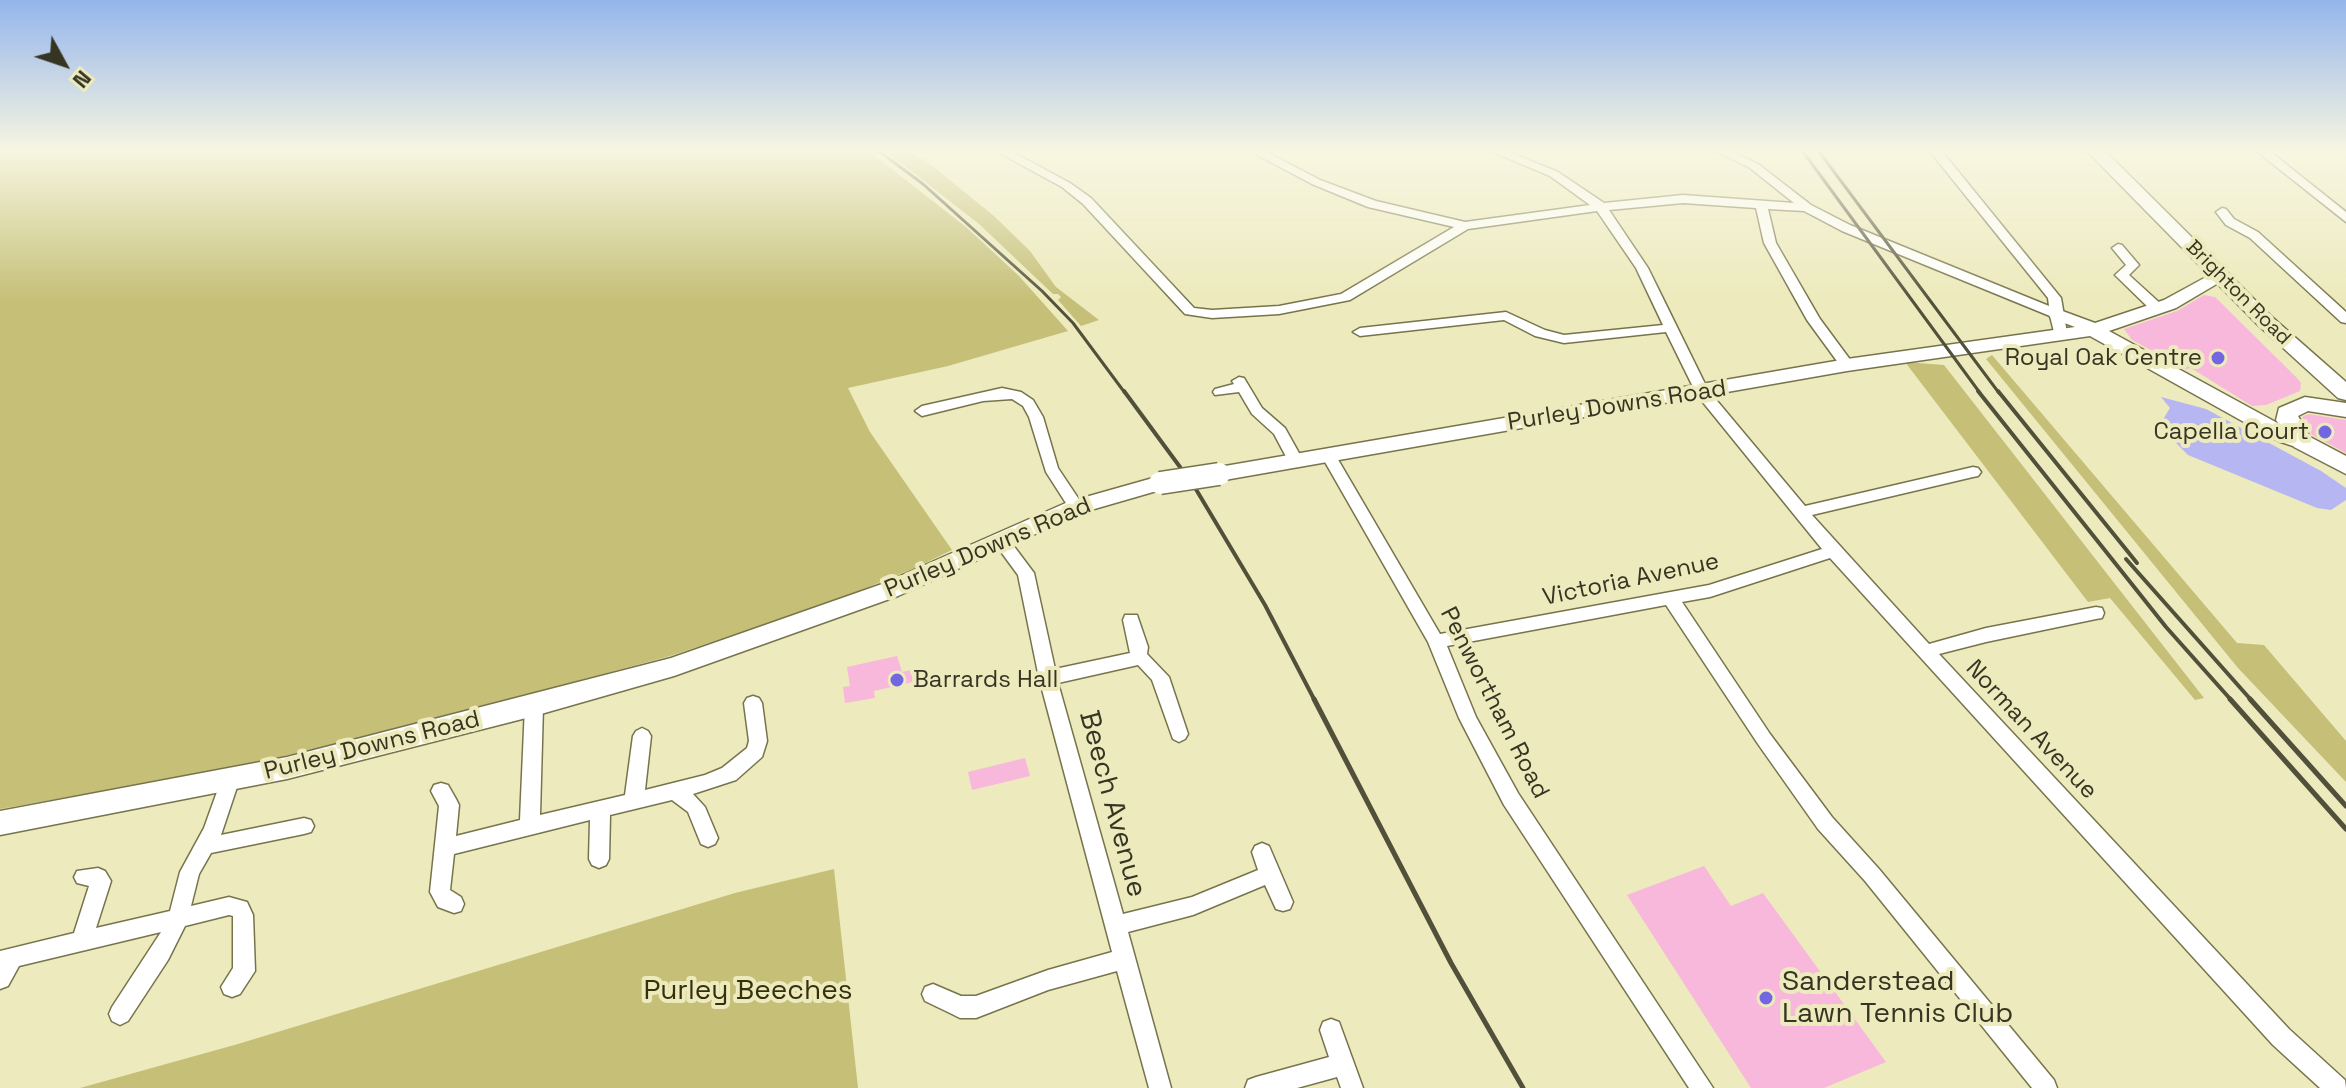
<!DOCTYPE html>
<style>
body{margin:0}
#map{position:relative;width:2346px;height:1088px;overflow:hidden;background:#edeabd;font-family:"Space Grotesk",sans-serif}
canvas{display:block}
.north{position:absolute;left:24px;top:24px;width:80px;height:80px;-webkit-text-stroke:6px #edeabd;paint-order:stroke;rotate:130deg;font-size:22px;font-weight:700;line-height:32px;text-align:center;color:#363523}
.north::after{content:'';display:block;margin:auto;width:28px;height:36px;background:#363523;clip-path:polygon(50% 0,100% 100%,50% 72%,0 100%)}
</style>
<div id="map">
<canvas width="2346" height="1088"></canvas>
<div class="north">N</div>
</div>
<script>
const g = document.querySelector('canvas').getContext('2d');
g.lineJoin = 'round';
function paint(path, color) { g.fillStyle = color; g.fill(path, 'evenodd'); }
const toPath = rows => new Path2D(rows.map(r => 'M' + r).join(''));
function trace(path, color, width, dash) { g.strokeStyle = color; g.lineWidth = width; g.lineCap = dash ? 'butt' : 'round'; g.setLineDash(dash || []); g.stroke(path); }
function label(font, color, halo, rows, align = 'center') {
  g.font = font + ' "Space Grotesk",sans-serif'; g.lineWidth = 8; g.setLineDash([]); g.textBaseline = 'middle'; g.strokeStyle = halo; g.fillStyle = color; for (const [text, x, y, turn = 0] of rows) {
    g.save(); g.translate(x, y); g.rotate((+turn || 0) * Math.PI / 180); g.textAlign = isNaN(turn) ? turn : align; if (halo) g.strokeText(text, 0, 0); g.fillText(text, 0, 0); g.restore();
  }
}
const green = toPath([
 [0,149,866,149,966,227,1019,276,1068,331,948,366,848,388,870,432,952,550,917,567,835,601,670,656,392,731,234,768,0,809],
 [883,149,907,149,935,168,994,216,1030,251,1056,287,1099,320,1081,326,1058,300,1061,297,1058,294,1053,294,979,224],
 [1992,355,2237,643,2264,645,2346,741,2346,782,2238,668,1986,359],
 [1905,362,1944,365,2204,698,2195,700,2110,598,2088,602],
 [834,869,858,1088,80,1088,238,1044,735,893]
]);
const water = toPath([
 [2161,397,2206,409,2321,471,2346,488,2346,500,2331,510,2317,508,2188,455,2159,426,2170,408]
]);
const building = toPath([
 [2204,295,2215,297,2297,378,2301,383,2300,391,2266,405,2252,406,2191,368,2186,369,2132,340,2124,329,2177,311],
 [2308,414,2346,420,2346,453,2312,435,2302,417],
 [897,656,902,672,911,670,913,682,874,691,875,698,845,703,843,687,850,686,847,667],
 [1025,758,1030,776,972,790,968,772],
 [1704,866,1731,906,1763,893,1886,1062,1824,1088,1751,1088,1627,895]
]);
const street = toPath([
 [992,149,1007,149,1070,183,1091,198,1194,308,1212,310,1279,306,1341,294,1454,227,1368,207,1312,184,1246,149,1261,149,1320,180,1376,201,1465,222,1590,205,1550,176,1486,149,1502,149,1558,172,1604,203,1683,195,1794,203,1750,168,1712,149,1727,149,1758,164,1811,205,1850,225,2049,306,2048,298,1928,149,1940,149,2061,298,2067,333,2065,336,2055,336,2050,316,1842,231,1804,211,1768,209,1776,243,1820,319,1854,365,1847,369,1842,368,1807,320,1764,243,1756,208,1683,203,1609,210,1648,268,1708,390,1805,506,1973,467,1978,468,1981,472,1978,476,1973,477,1812,515,1929,644,1986,628,2096,607,2102,608,2104,613,2102,618,2096,619,1986,642,1939,654,2289,1029,2345,1080,2346,1088,2320,1088,2273,1045,1830,558,1710,597,1682,602,1770,734,1832,817,1879,869,2054,1080,2057,1088,2032,1088,1865,881,1818,829,1758,744,1666,605,1447,646,1476,717,1518,793,1713,1088,1689,1088,1504,805,1459,718,1428,642,1321,455,1328,450,1333,451,1440,634,1709,585,1822,549,1697,395,1666,332,1564,343,1535,336,1504,320,1360,336,1353,332,1360,328,1506,312,1545,330,1564,335,1663,325,1636,268,1597,211,1468,229,1350,300,1279,314,1212,318,1185,314,1083,204,1062,187,992,149],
 [2254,149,2267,149,2346,212,2346,222,2254,149],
 [2222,208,2226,209,2234,219,2258,232,2346,312,2346,323,2341,322,2250,238,2226,225,2216,212,2222,208],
 [2118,244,2122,245,2139,265,2129,275,2162,305,2162,311,2152,311,2115,275,2126,265,2112,248,2118,244],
 [1239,377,1244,378,1262,408,1285,428,1304,462,1301,466,1291,466,1274,434,1252,414,1239,392,1215,395,1213,392,1215,389,1234,384,1232,381,1239,377],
 [1002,388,1021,392,1033,400,1043,417,1058,468,1084,507,1081,511,1071,511,1046,472,1029,417,1023,406,1012,399,983,401,922,416,915,411,922,406,1002,388],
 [1001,535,1007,537,1034,573,1055,669,1130,653,1123,620,1125,615,1137,615,1148,647,1147,654,1169,677,1188,734,1185,739,1179,742,1173,739,1152,680,1138,665,1058,683,1123,914,1192,897,1258,870,1252,852,1255,846,1262,843,1269,846,1293,902,1290,909,1283,911,1276,909,1265,885,1193,915,1128,932,1171,1088,1149,1088,1117,971,1048,990,976,1018,960,1018,952,1014,925,1001,922,994,925,987,933,984,961,996,976,996,1048,970,1112,952,1039,678,1018,575,993,541,1001,535],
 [753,696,759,698,762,703,767,741,762,757,736,780,693,794,705,807,718,838,715,844,708,847,701,844,688,812,672,800,610,815,609,859,606,865,599,868,592,865,589,859,590,820,454,854,450,890,461,897,464,904,461,911,454,913,438,907,430,892,439,806,431,791,434,785,441,783,448,785,456,799,459,805,456,836,520,820,525,706,528,701,534,699,540,701,543,706,540,815,625,795,633,736,636,731,642,728,648,731,651,736,645,790,705,775,722,768,747,748,749,741,744,703,747,698,753,696],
 [230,773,237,775,239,781,221,835,304,818,311,820,314,826,311,832,304,834,211,853,199,874,191,906,229,897,247,902,253,915,255,971,240,994,232,997,224,994,221,987,233,968,233,916,229,915,185,926,168,960,128,1021,120,1025,112,1021,109,1014,112,1007,161,932,19,966,8,986,0,989,0,951,74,933,89,886,77,883,74,877,77,871,98,868,105,871,111,881,96,928,170,911,180,872,204,828,223,775,230,773],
 [1331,1019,1339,1022,1363,1088,1341,1088,1337,1077,1297,1088,1245,1088,1248,1080,1256,1077,1329,1057,1320,1030,1323,1022,1331,1019]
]);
const secondary = toPath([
 [2219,270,2225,271,2228,275,2225,279,2176,308,2109,331,2292,431,2309,437,2312,442,2309,447,2302,449,2278,441,2090,336,1847,371,1219,481,1212,479,1209,474,1212,469,1219,467,1847,359,2075,327,2051,318,2048,314,2051,310,2057,309,2095,323,2164,300,2219,270],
 [1160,476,1167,478,1170,483,1167,488,1084,512,898,596,674,676,534,716,287,779,0,835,0,811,287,757,671,658,882,584,1068,502,1160,476]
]);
const primary = toPath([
 [2085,149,2103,149,2273,318,2346,382,2346,400,2338,398,2259,326,2085,149],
 [2305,397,2346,403,2346,417,2308,411,2298,416,2310,437,2346,456,2346,474,2294,447,2276,420,2279,408,2305,397]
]);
const railFar2 = toPath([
 [876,149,923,184,1042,291,1073,323,1125,393],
 [1801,149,1980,393],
 [1817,149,1999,393]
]);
const railFar1 = toPath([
 [1124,391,1194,486,1265,605,1315,701],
 [1978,391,2166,627,2232,701],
 [1998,391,2137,563],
 [2126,559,2252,701]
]);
const rail = toPath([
 [1314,699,1451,963,1523,1088],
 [2230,699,2346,829],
 [2250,699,2346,806]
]);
const secondaryBridge = toPath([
 [1160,483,1219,474]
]);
const markers = [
 [2218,358,8,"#7366e1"],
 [2325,432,8,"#7366e1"],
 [897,680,8,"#7366e1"],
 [1766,998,8,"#7366e1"]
];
const farStreetnames = [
 ["Brighton Road",2238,293,45]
];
const poiNames = [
 ["Royal Oak Centre",2202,358],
 ["Capella Court",2309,432],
 ["Barrards Hall",913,680,"left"]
];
const streetNames = [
 ["Purley Downs Road",1617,406,-9],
 ["Purley Downs Road",988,548,-23],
 ["Victoria Avenue",1631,580,-12],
 ["Penwortham Road",1494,703,63],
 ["Norman Avenue",2031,730,47],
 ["Purley Downs Road",372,746,-14]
];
const nearStreetnames = [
 ["Beech Avenue",1112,804,75]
];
const nearPoinames = [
 ["Sanderstead",1782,982],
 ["Lawn Tennis Club",1782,1014]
];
const nearParknames = [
 ["Purley Beeches",748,991]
];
paint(green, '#c5bf77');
paint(water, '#b6b6f2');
paint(building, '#f7b8db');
trace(street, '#77744c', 3);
trace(secondary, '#77744c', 3);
trace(primary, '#77744c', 3);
paint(street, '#fff');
paint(secondary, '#fff');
paint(primary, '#fff');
trace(railFar2, '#51503a', 3);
trace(railFar1, '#51503a', 4);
trace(rail, '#51503a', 5);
trace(secondaryBridge, '#77744c', 25, []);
trace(secondaryBridge, '#fff', 22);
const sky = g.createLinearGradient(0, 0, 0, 301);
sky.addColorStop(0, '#94b5ec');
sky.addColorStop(0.5, '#f7f6e1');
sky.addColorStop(1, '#f7f6e100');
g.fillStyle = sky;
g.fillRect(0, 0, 2346, 301);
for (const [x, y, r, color] of markers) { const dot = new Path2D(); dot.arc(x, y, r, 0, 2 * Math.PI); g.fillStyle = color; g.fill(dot); trace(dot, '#edeabd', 3); }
label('20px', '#363523', '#edeabd', farStreetnames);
label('24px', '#363523', '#edeabd', poiNames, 'right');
label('24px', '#363523', '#edeabd', streetNames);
label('28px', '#363523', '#edeabd', nearStreetnames);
label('28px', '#363523', '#edeabd', nearPoinames, 'left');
label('28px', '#35310c', '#edeabd', nearParknames);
</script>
